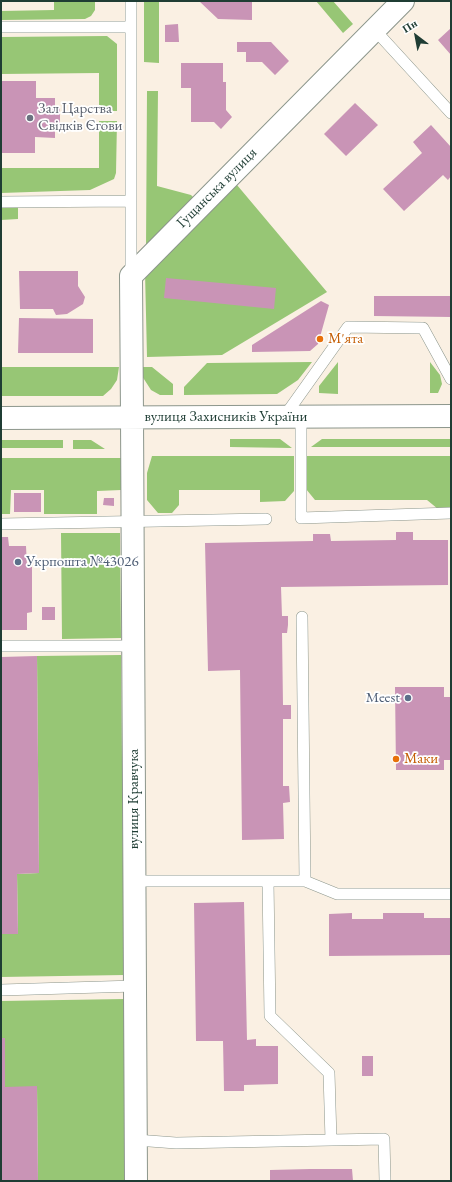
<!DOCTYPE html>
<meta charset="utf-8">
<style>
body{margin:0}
#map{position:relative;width:452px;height:1182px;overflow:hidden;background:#faf0e3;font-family:"EB Garamond",serif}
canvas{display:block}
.frame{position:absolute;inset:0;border:2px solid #1f3d34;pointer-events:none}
.north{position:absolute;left:396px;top:16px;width:40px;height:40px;-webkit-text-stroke:3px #fff;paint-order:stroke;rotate:328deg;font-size:11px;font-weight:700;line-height:16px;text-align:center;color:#1f3d34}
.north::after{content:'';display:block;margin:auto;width:14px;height:18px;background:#1f3d34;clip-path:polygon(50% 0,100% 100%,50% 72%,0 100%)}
</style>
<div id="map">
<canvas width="452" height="1182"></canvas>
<div class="frame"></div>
<div class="north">Пн</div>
</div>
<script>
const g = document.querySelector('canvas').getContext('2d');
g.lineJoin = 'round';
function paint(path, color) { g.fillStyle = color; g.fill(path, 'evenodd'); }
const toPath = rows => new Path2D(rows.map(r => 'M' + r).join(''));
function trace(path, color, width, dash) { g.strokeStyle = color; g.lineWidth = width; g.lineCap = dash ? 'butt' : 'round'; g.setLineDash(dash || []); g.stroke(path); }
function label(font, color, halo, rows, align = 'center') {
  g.font = font + ' "EB Garamond",serif'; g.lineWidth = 3.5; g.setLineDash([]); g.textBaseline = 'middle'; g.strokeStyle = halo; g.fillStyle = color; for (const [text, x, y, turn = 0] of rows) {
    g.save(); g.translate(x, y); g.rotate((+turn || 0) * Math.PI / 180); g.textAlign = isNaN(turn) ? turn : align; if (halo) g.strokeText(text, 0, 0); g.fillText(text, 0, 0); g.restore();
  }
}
const green = toPath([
 [54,1,95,1,95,10,91,16,85,19,1,20,1,11,54,10],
 [144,1,159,1,159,63,144,62],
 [316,1,333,1,353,24,343,33],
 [107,36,117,44,117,111,99,111,99,73,1,74,1,37],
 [147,91,158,91,157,186,191,195,195,199,146,248],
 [99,121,117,121,116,173,114,179,90,190,1,193,1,168,99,168],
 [237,185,327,292,222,355,147,357,145,272],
 [1,206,18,206,18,219,1,220],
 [312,362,298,380,277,394,184,395,184,387,207,363],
 [338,362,338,394,319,393,319,386],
 [430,362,440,375,442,384,438,393,430,393],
 [1,367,119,367,117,380,111,389,103,396,1,396],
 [141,367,152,367,173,384,173,395,160,395,151,390,142,376],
 [230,439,280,439,292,448,230,447],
 [322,439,451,439,451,447,311,447],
 [1,440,63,440,63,448,1,448],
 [73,440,91,440,105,449,73,449],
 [152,456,294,456,294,491,285,501,260,502,260,490,179,490,179,505,172,513,158,513,147,500,147,473],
 [306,456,451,456,451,509,438,509,427,500,315,500,306,489],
 [1,458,121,458,121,490,97,491,97,514,44,514,44,490,11,490,10,514,1,514],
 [61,533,120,533,121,638,62,639],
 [121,655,124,975,1,977,1,934,18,934,17,874,39,873,37,656],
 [125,999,127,1181,38,1181,37,1087,5,1087,5,1038,1,1038,1,1001]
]);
const building = toPath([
 [199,1,252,1,252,20,218,19],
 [178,24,179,42,165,42,165,25],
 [451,28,451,55,438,40],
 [237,42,271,42,289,61,275,75,262,62,246,62,246,52,237,52],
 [181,63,223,63,223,82,226,82,226,110,232,117,221,129,214,122,191,122,191,88,181,88],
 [2,81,36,81,36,98,55,98,55,106,60,106,60,129,55,129,55,138,35,137,35,153,1,153],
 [355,103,378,125,346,156,324,134],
 [431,125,451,147,451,176,448,180,443,175,404,211,383,189,422,153,413,142],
 [19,271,78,271,78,286,85,297,83,304,67,314,56,315,53,309,20,309],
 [166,278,276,288,274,309,164,298],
 [374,296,451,296,451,317,374,316],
 [321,301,329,305,318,344,310,351,252,352,252,345],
 [19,318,93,319,93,353,18,353],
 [14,493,41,493,41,512,14,512],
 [104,498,114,498,114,506,103,505],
 [396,532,413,532,413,540,448,540,448,585,281,587,282,616,288,616,288,625,287,633,282,633,283,705,291,705,291,719,283,719,283,786,289,786,290,802,283,803,284,839,242,840,240,670,208,671,205,543,313,541,313,534,330,534,331,541,396,540],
 [1,537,8,537,9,546,26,546,27,567,32,567,32,612,27,613,27,630,1,630],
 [42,607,55,607,55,620,42,620],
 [37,656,39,873,17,874,18,934,1,934,1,657],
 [395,687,444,687,444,697,451,697,451,760,444,760,444,770,396,770],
 [244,902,247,1040,256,1039,256,1046,278,1046,278,1084,244,1085,244,1091,224,1091,223,1041,196,1041,194,903],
 [352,913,352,919,383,919,383,913,424,913,424,918,451,918,451,955,329,956,329,914],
 [1,1038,5,1038,5,1087,37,1086,38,1181,1,1181],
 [362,1056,373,1056,373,1076,362,1076],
 [310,1169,352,1169,353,1181,270,1181,270,1170]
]);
const lane = toPath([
 [1,27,131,27,131,275],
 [131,27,131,1],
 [374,29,451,113],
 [1,202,131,201],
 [284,417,348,327,423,328,451,379],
 [301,417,301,518,451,513],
 [1,524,266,519],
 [302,617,305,881],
 [1,646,133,646],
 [134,881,305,881,337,894,451,894],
 [268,881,270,1016,329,1073,331,1140],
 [1,990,135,986],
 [136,1140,176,1143,384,1139,385,1181]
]);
const street = toPath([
 [132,417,131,276,403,1]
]);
const secondary = toPath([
 [132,417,136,1181],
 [1,418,451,416]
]);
const markers = [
 [30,118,4,"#6b7280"],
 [320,339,4,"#e8710a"],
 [18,562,4,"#5c6f8a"],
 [408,698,4,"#5c6f8a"],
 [396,759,4,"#e8710a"]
];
const worshipNames = [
 ["Зал Царства",38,109],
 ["Свідків Єгови",38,126]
];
const streetNames = [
 ["Гущанська вулиця",217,188,-45],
 ["вулиця Захисників України",226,417],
 ["вулиця Кравчука",134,799,-90]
];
const foodNames = [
 ["М'ята",328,339],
 ["Маки",404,759]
];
const serviceNames = [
 ["Укрпошта №43026",26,562],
 ["Meest",400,698,"right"]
];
paint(green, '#97c675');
paint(building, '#c994b6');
trace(lane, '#8c968c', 12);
trace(street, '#8c968c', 24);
trace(secondary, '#8c968c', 24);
trace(lane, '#fff', 11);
trace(street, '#fff', 22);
trace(secondary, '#fff', 22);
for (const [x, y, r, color] of markers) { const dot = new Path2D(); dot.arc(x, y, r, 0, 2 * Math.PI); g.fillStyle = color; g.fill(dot); trace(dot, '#fff', 1.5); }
label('15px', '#5b616d', '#fff', worshipNames, 'left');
label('15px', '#1f3d34', '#fff', streetNames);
label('15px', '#c56008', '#fff', foodNames, 'left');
label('15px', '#4e5e75', '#fff', serviceNames, 'left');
</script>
